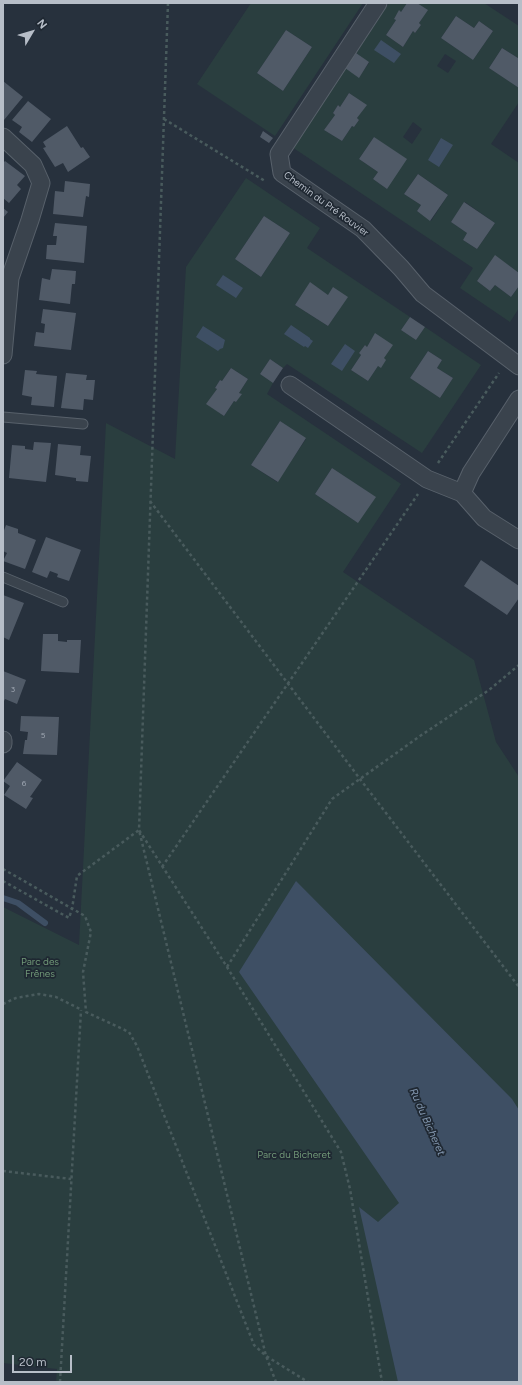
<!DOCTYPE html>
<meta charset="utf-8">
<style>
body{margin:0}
#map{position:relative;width:522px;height:1385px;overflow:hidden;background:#27313d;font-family:Figtree,sans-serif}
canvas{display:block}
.frame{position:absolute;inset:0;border:4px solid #b7bec8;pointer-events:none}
.north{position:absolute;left:12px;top:12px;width:40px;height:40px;-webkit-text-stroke:3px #1f2832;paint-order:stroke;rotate:52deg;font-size:11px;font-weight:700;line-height:16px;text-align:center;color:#b7bec8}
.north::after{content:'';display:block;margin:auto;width:14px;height:18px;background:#b7bec8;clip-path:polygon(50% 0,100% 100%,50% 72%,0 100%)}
.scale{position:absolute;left:12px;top:1355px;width:60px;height:18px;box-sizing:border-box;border:2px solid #b7bec8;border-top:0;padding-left:5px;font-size:12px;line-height:14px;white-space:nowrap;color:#b7bec8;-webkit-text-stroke:3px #1f2832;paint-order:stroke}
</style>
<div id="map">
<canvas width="522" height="1385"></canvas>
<div class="frame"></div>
<div class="north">N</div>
<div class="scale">20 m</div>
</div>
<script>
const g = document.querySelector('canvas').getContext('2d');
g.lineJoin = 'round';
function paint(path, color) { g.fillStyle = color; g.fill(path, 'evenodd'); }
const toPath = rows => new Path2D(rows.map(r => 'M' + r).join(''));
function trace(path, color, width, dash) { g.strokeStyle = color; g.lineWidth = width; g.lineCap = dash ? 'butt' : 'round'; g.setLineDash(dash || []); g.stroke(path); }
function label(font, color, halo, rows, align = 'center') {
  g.font = font + ' Figtree,sans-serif'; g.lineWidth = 3.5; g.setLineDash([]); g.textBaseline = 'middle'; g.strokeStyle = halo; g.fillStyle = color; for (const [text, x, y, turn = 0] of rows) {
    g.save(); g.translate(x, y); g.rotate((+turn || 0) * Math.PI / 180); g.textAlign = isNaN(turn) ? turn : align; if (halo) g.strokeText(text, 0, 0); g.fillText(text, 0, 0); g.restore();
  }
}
const green = toPath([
 [251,3,363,3,275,136,197,84],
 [286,30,312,47,283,91,257,73],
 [389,3,407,3,401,12,399,11,394,19,396,20,386,35,403,47,413,31,415,33,421,25,419,23,427,10,417,3,484,3,519,26,519,57,518,58,502,48,489,68,519,88,519,102,491,144,519,163,518,174,519,175,519,273,495,256,477,281,490,291,495,285,511,297,519,286,519,308,510,322,460,288,473,268,292,147,345,68,359,77,369,63,356,53],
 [456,16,474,28,479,21,493,31,473,60,441,38],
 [445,54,456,61,448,73,437,66],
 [349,93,366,105,357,118,359,120,354,127,352,126,342,141,324,130,335,115,333,113,338,105,340,107],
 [413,122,422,129,412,144,403,137],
 [374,137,387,189,373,179,378,172,359,159],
 [418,174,448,195,431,221,417,211,421,205,404,194],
 [465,202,495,223,477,249,463,240,467,233,451,222],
 [246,178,320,228,307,248,410,317,401,330,416,340,425,327,481,365,422,453,287,364,283,368,270,359,260,374,273,383,267,394,401,484,343,572,474,660,496,742,519,777,519,1382,56,1382,57,1369,3,1363,3,907,79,945,106,423,175,459,186,267],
 [264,216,290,233,261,277,235,259],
 [310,283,328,295,347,297,328,326,295,305],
 [375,334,384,358,381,367,378,366,368,381,351,370,361,355,359,353,365,345,367,347],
 [428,351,442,360,437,368,453,378,440,398,410,378],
 [231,368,248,379,239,393,241,394,236,402,234,401,224,416,207,404,217,389,215,388,220,380,222,381],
 [280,421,306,439,277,482,251,465],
 [332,468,375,497,366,511,355,521,315,494]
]);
const water = toPath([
 [381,40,401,54,394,63,374,50],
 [441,138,453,145,439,167,428,160],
 [223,275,243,288,236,298,216,285],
 [291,325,310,338,310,339,313,341,308,348,305,346,304,347,284,334],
 [203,326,225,340,223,348,220,349,218,351,196,337],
 [345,344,355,351,342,371,331,364],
 [296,881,512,1099,519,1110,519,1382,398,1382,359,1207,378,1222,399,1203,239,972]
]);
const stream = toPath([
 [3,898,18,903,45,923]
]);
const building = toPath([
 [407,3,417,3,428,10,419,23,421,25,415,33,413,31,403,47,386,35,396,20,394,19,399,10,401,12],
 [456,16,474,28,479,21,493,31,473,60,441,38],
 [286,30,312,47,283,91,257,73],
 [502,48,518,58,519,57,519,88,489,68],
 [356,53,369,62,359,78,345,68],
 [3,81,23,97,4,120,3,119],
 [349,93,367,105,357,118,359,120,354,127,352,126,342,141,324,130,335,115,333,113,338,105,340,107],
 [28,101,51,119,32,142,19,132,22,127,12,120],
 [67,126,81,148,83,147,90,157,68,172,63,163,55,167,43,148,46,147,43,142],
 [263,131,273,138,269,143,260,137],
 [374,137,407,159,387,189,373,179,378,172,359,159],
 [5,161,25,176,17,185,21,189,9,203,3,198,3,163],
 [418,174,448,195,430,221,417,211,421,205,404,194],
 [65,181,90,184,89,197,86,196,83,217,53,214,55,191,64,192],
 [464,202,495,223,477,249,463,240,467,233,451,222],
 [3,208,8,212,3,218],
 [264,216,290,233,261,277,235,259],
 [55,223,87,226,84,263,46,259,47,245,56,245,57,236,53,236],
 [495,255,519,273,519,286,511,297,495,285,490,291,477,281],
 [52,269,76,271,75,284,72,284,70,304,39,300,42,278,50,280],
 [310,282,328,295,333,287,348,297,328,326,295,305],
 [43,309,76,313,71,350,34,346,36,332,44,333,45,324,41,323],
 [410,317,425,327,416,340,401,330],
 [375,333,393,345,384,358,386,360,381,368,378,366,368,381,351,370,361,355,359,353,365,345,367,347],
 [428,351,442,360,437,368,453,378,440,398,410,378],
 [270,359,283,368,273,383,260,374],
 [231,368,248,379,239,393,242,394,236,402,234,401,224,416,206,404,217,389,215,388,220,380,222,381],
 [25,370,37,371,36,374,57,376,54,407,31,405,32,397,22,395],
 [66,373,87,375,86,380,95,380,93,400,84,399,83,410,61,408],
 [280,421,306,438,278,482,251,465],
 [34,442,51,443,46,482,9,478,12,445,25,446,25,449,33,450],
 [58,444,81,446,80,455,91,456,88,482,76,481,76,478,55,475],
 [332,468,376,497,358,523,315,494],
 [6,525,18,529,18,533,36,540,25,569,3,561,7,553,3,551,3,533],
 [46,537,81,550,69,581,57,577,58,574,50,571,47,578,32,572],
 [481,560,519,586,519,598,507,615,464,586],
 [3,595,24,603,9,640,3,637],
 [43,634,58,634,58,641,67,642,67,640,81,640,79,673,41,671],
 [3,671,26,680,17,704,5,699,3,703],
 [21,716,59,717,57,755,23,754,25,740,27,740,28,732,20,731],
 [17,762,42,780,30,797,33,798,26,809,4,795,10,786,3,781]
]);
const path = toPath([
 [168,3,139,830,227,967,341,1152,350,1189,382,1382],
 [164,119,265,181],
 [438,463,499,373],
 [150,501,360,779,519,987],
 [162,867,418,494],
 [3,869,85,916,91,932,83,972,86,1012,129,1032,137,1046,254,1345,266,1356,308,1382],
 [3,881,69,918,72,909,77,876,139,830,266,1356,276,1382],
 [227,967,332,799,420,736,489,690,519,665],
 [3,1004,16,998,39,994,56,997,82,1010],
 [3,1171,71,1179],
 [60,1382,81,1010]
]);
const lane = toPath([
 [3,417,83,424],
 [3,577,63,602]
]);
const street = toPath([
 [378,3,279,154,282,173,363,229,401,268,423,294,519,366],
 [3,137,33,165,41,183,30,220,10,278,3,355],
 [290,385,427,479,462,493],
 [519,399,471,473,462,493,484,518,519,540],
 [3,740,3,744]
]);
const numberNames = [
 ["3",13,690],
 ["5",43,736],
 ["6",24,784]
];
const streetNames = [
 ["Chemin du Pré Rouvier",326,204,36]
];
const parkNames = [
 ["Parc des",40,962],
 ["Frênes",40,974],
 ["Parc du Bicheret",294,1155]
];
const waterNames = [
 ["Ru du Bicheret",427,1122,66]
];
paint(green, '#2a3e3f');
paint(water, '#3e4f64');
trace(stream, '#3e4f64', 6);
paint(building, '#505a67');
trace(lane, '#58616b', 11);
trace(street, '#58616b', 19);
trace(path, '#495b5d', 2.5, [3, 3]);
trace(lane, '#3a434d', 9);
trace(street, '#3a434d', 17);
label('8px', '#9da5b0', null, numberNames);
label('10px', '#b7bec8', '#1f2832', streetNames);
label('10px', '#709777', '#1f2832', parkNames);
label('italic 11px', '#8195ad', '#1f2832', waterNames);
</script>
